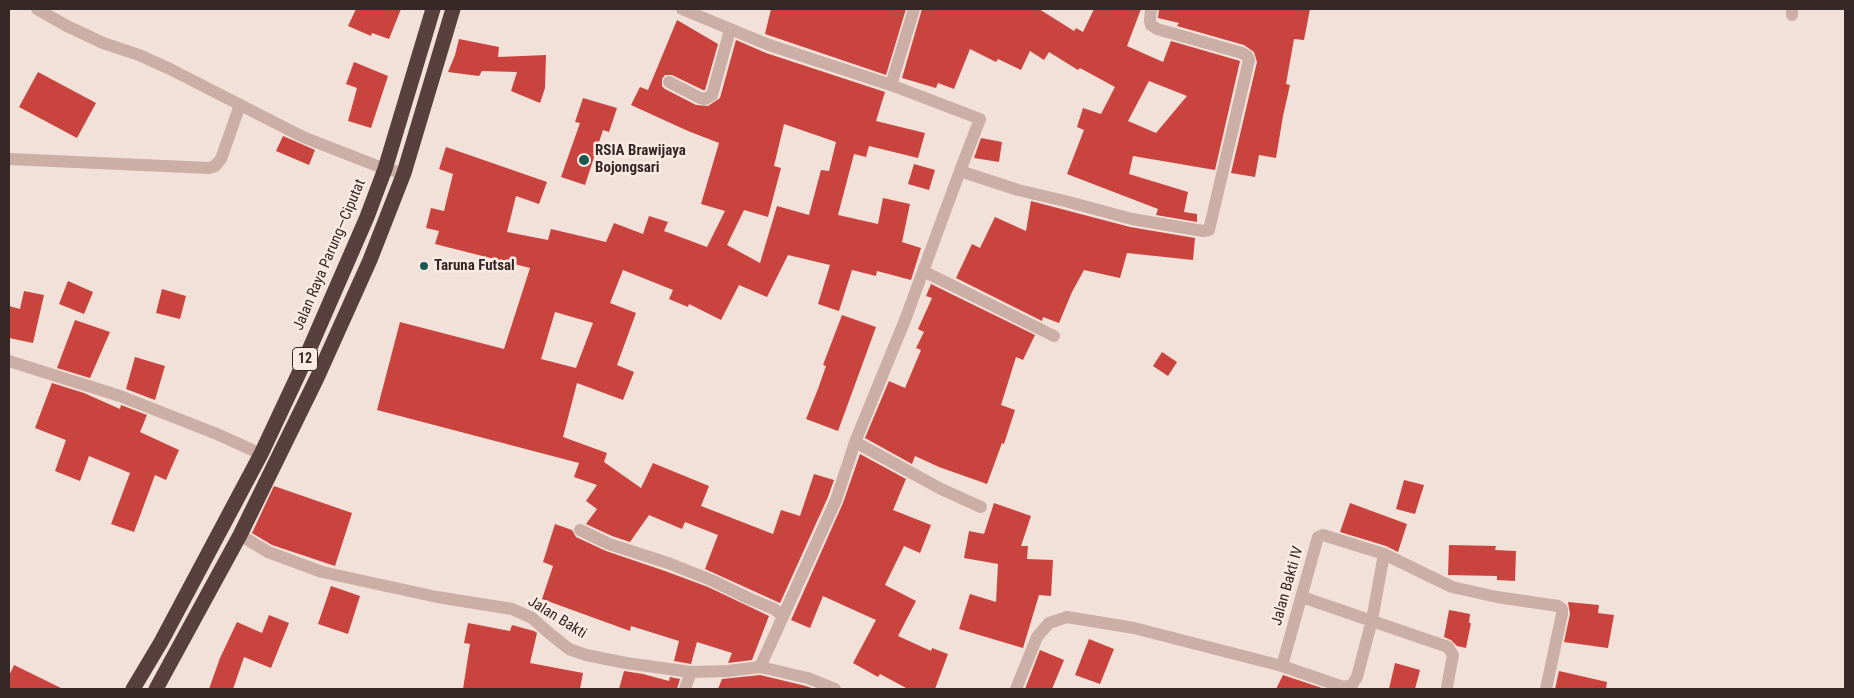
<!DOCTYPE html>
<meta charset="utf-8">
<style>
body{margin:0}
#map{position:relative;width:1854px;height:698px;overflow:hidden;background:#f2e1d9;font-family:"Roboto Condensed",sans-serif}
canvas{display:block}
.frame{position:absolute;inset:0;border:10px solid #362826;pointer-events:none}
</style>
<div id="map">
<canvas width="1854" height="698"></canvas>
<div class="frame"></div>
</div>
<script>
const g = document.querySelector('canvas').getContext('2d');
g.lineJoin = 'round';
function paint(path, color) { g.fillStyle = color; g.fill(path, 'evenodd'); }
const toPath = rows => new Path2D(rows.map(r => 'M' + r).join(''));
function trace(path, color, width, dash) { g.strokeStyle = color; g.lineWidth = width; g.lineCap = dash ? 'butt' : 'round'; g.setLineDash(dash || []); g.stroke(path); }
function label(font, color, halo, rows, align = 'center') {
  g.font = font + ' "Roboto Condensed",sans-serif'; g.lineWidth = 5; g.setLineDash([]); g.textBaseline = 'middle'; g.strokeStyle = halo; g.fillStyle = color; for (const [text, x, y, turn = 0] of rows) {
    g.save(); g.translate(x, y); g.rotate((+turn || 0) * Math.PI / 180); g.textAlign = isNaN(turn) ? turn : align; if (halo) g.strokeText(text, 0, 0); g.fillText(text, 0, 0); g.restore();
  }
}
const building = toPath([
 [356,9,401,9,389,39,372,33,371,36,348,26],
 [771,9,906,9,886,75,765,34],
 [922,9,1039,9,1074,31,1076,28,1083,32,1094,9,1141,9,1127,46,1163,62,1171,41,1240,61,1215,170,1133,156,1129,174,1188,192,1184,212,1197,214,1197,222,1156,215,1158,209,1067,174,1084,130,1077,127,1083,108,1101,114,1115,87,1080,68,1078,70,1049,52,1044,60,1030,51,1021,70,998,59,996,62,970,49,954,89,938,83,936,88,902,78],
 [1149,81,1187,96,1156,133,1128,121],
 [1159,9,1310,9,1304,40,1294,39,1286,84,1290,85,1283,116,1276,158,1259,155,1255,177,1231,173,1257,62,1254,52,1244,45,1177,26,1179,23,1158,18],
 [677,20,718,44,705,90,703,90,672,75,665,75,662,79,662,86,665,89,696,105,708,106,720,98,736,40,766,53,885,92,876,121,925,133,918,158,869,146,866,157,854,154,838,215,878,224,883,198,910,204,902,242,921,248,911,280,877,271,876,276,852,270,839,311,818,304,830,265,788,255,767,297,739,285,721,320,689,304,688,307,669,299,673,290,623,270,610,303,636,313,617,365,634,372,623,400,577,383,563,437,607,453,604,462,641,488,653,463,709,486,701,506,773,534,781,510,800,516,814,474,834,480,828,497,780,603,705,569,718,535,685,522,682,529,649,515,630,542,612,536,586,524,597,509,586,501,597,485,574,477,579,463,377,410,400,322,504,349,530,268,435,244,439,231,426,228,431,208,444,211,453,174,439,169,446,147,547,182,539,204,516,196,507,232,548,240,551,229,606,242,614,223,643,234,649,216,668,222,664,231,707,247,725,211,701,204,719,143,688,131,631,105,640,87,648,90],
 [784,124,836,142,829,171,821,170,809,215,777,206,760,263,727,245,744,210,768,217,781,168,774,166],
 [555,312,593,323,576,368,541,359],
 [459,39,499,47,498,57,546,55,545,88,540,103,511,91,517,72,482,71,479,76,448,72,455,55],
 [354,62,388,76,371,128,348,121,357,88,346,84],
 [38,72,96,103,77,138,19,107],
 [583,98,617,108,609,132,603,130,585,185,561,177,580,123,575,122],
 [283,136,315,150,309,165,276,151],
 [981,138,1002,142,999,162,974,158],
 [914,164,935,170,929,190,908,184],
 [1031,201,1130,227,1195,238,1193,260,1127,253,1120,278,1084,270,1072,292,1059,323,1043,317,1042,321,956,278,972,244,980,248,995,217,1026,231],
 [68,281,93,292,84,314,59,304],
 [931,284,1035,335,1023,360,1016,357,1001,405,1015,410,1004,444,1002,443,987,484,939,467,915,456,912,464,865,438,889,381,905,388,921,350,916,348,924,332,918,329,932,298,926,296],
 [162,289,186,296,180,319,156,313],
 [24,291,44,295,33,343,9,338,9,306,20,309],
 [842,315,876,327,838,431,806,419,818,389,826,366,823,365],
 [75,320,110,332,90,378,57,368],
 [1162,352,1177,362,1168,376,1153,366],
 [135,357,165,366,155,400,126,389],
 [52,383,84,393,120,409,121,405,147,415,140,432,179,450,166,480,155,475,134,532,111,524,130,473,89,456,80,481,55,471,66,440,35,428],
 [860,454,906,479,893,510,931,525,920,553,904,546,885,585,916,601,898,636,931,651,932,648,948,654,935,689,908,689,880,674,878,677,853,663,876,620,823,596,810,628,791,620,843,503],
 [1404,480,1424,485,1415,514,1396,509],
 [274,486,352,513,335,566,272,545,252,533],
 [994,503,1031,516,1021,546,1028,546,1027,559,1053,560,1051,596,1039,595,1023,648,959,629,970,594,996,602,998,564,964,558,969,531,984,534],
 [1350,503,1407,524,1398,552,1386,546,1340,532],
 [555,524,572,530,576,537,606,551,665,571,708,587,769,616,752,660,728,663,732,653,697,642,691,664,674,661,679,641,631,626,630,631,542,599,553,566,543,562],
 [1449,545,1496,546,1495,550,1516,551,1515,581,1497,580,1497,576,1448,575],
 [331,586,360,596,348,634,318,624],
 [1568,602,1599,605,1598,613,1614,615,1608,648,1564,642,1570,614],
 [1449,610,1470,614,1469,623,1471,623,1466,648,1457,646,1451,640,1444,637],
 [269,615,289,623,271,668,244,657,233,689,209,689,220,658,237,622,262,633],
 [468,623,510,631,512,625,534,631,537,633,530,663,583,673,580,689,463,689,470,644,464,643],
 [1089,639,1114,649,1100,684,1075,675],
 [1040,650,1064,660,1052,689,1025,689],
 [1395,663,1420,670,1415,689,1389,689],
 [14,665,63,689,9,689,9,676],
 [624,671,643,674,669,681,670,677,680,679,677,689,619,689],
 [1559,671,1607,682,1606,689,1555,689],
 [760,675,806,686,814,689,718,689,722,679],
 [1283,675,1325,689,1276,689]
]);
const minor = toPath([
 [37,9,67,26,103,43,139,55,170,69,303,137,385,169,404,173],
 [682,9,769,45,891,85,980,119,960,171],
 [1792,15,1792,9],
 [669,82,700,98,705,99,712,95,730,30],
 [891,85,914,9],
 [9,159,209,168,215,166,221,159,240,105],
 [923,271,1054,336],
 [9,361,120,396,217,434,261,454],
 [855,442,941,489,981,507],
 [580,530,609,544,668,563,711,580,748,598,774,609,783,616],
 [240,535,268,552,322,572,437,597,512,609,532,618,549,633,569,649,586,655,626,663,691,672,728,671,760,667,808,678,835,689],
 [1302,597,1448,647,1453,655,1447,687],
 [1282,666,1343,687,1352,685,1357,677,1372,620,1384,554],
 [760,667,836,500,855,442,905,320,960,171,1018,190,1065,201,1132,219,1203,231,1209,230,1249,60,1247,56,1242,53,1157,29,1151,25,1150,21,1151,9],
 [685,689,691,672],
 [1016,689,1037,637,1049,623,1067,617,1134,628,1282,666,1318,537,1323,535,1384,554,1452,587,1497,597,1558,606,1562,609,1562,614,1546,689]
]);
const highway = toPath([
 [133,689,161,642,261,454,299,373,367,217,385,169,433,9],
 [156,689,240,535,317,378,370,260,404,173,453,9]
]);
const markers = [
 [584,160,6,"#1a5950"],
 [424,266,5,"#1a5950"]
];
const shields = [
 [305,359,25]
];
const shieldNames = [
 ["12",305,359]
];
const poiNames = [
 ["RSIA Brawijaya",595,151],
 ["Bojongsari",595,168],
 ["Taruna Futsal",434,266]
];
const streetNames = [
 ["Jalan Raya Parung—Ciputat",330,255,-67],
 ["Jalan Bakti IV",1288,586,-74],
 ["Jalan Bakti",557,618,32]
];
paint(building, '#ca443f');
trace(minor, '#cbaea5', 12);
trace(highway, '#57403d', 15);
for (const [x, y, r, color] of markers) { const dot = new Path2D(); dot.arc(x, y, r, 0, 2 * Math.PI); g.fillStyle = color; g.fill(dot); trace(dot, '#faece5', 2); }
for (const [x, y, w] of shields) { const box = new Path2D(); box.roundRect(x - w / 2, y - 11.5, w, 23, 4); g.fillStyle = '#faece5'; g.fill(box); trace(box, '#362826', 1); }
label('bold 14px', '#362826', null, shieldNames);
label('bold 15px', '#362826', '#faece5', poiNames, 'left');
label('15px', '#362826', '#faece5', streetNames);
</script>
